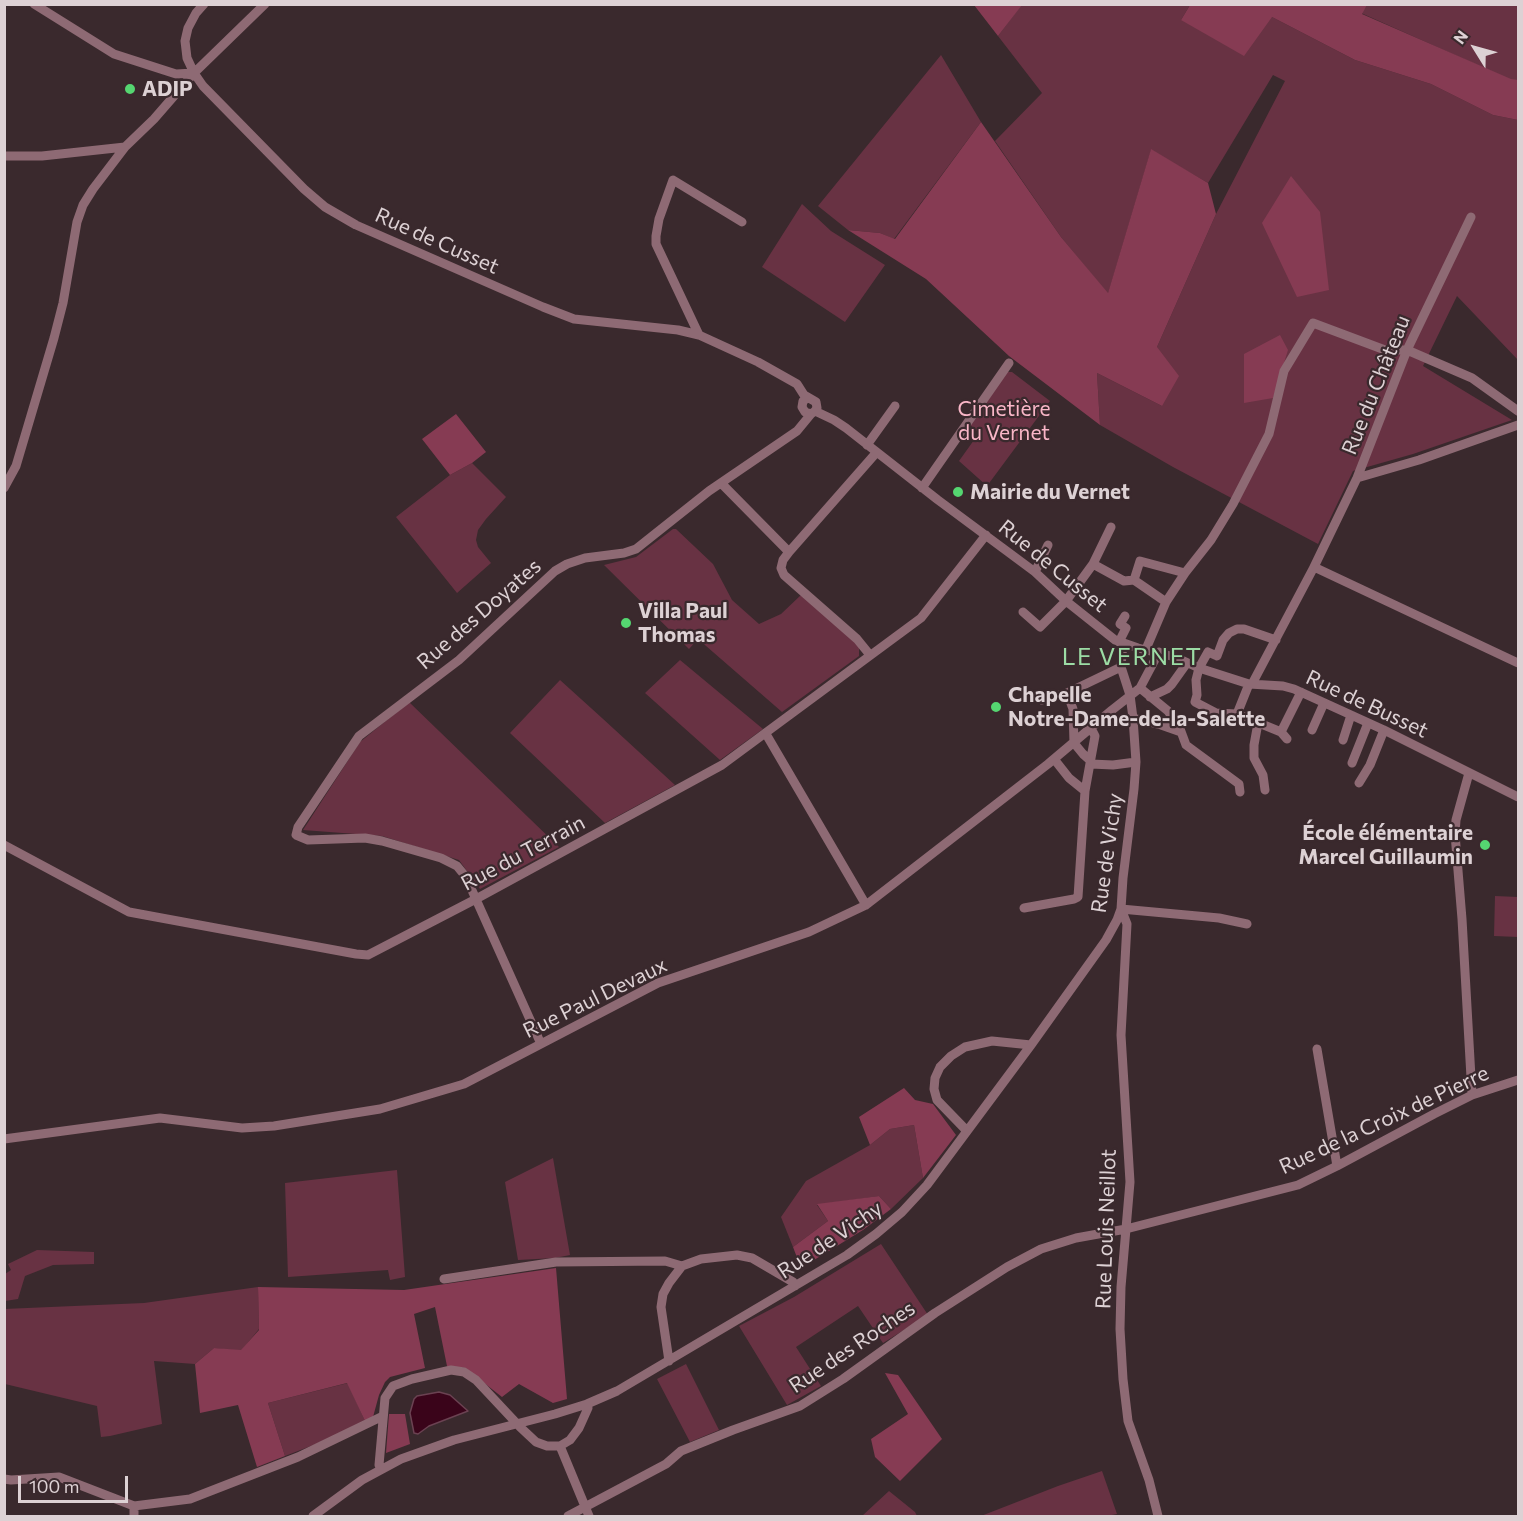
<!DOCTYPE html>
<meta charset="utf-8">
<style>
body{margin:0}
#map{position:relative;width:1523px;height:1521px;overflow:hidden;background:#3a292d;font-family:Commissioner,sans-serif}
canvas{display:block}
.frame{position:absolute;inset:0;border:6px solid #ddd1d4;pointer-events:none}
.north{position:absolute;left:1445px;top:18px;width:60px;height:60px;-webkit-text-stroke:4px #3a292d;paint-order:stroke;rotate:307deg;font-size:16px;font-weight:700;line-height:24px;text-align:center;color:#ddd1d4}
.north::after{content:'';display:block;margin:auto;width:21px;height:27px;background:#ddd1d4;clip-path:polygon(50% 0,100% 100%,50% 72%,0 100%)}
.scale{position:absolute;left:18px;top:1476px;width:110px;height:27px;box-sizing:border-box;border:3px solid #ddd1d4;border-top:0;padding-left:8px;font-size:18px;line-height:21px;white-space:nowrap;color:#ddd1d4;-webkit-text-stroke:4px #3a292d;paint-order:stroke}
</style>
<div id="map">
<canvas width="1523" height="1521"></canvas>
<div class="frame"></div>
<div class="north">N</div>
<div class="scale">100 m</div>
</div>
<script>
const g = document.querySelector('canvas').getContext('2d');
g.lineJoin = 'round';
function paint(path, color) { g.fillStyle = color; g.fill(path, 'evenodd'); }
const toPath = rows => new Path2D(rows.map(r => 'M' + r).join(''));
function trace(path, color, width, dash) { g.strokeStyle = color; g.lineWidth = width; g.lineCap = dash ? 'butt' : 'round'; g.setLineDash(dash || []); g.stroke(path); }
function label(font, color, halo, rows, align = 'center') {
  g.font = font + ' Commissioner,sans-serif'; g.lineWidth = 4.5; g.setLineDash([]); g.textBaseline = 'middle'; g.strokeStyle = halo; g.fillStyle = color; for (const [text, x, y, turn = 0] of rows) {
    g.save(); g.translate(x, y); g.rotate((+turn || 0) * Math.PI / 180); g.textAlign = isNaN(turn) ? turn : align; if (halo) g.strokeText(text, 0, 0); g.fillText(text, 0, 0); g.restore();
  }
}
const green = toPath([
 [1022,4,1190,5,1181,20,1272,17,1355,60,1431,84,1493,115,1518,120,1518,360,1457,296,1423,366,1512,420,1413,454,1353,471,1318,544,1173,467,1100,425,1097,373,1162,406,1157,347,1216,214,1285,81,1273,75,1208,183,1151,150,1108,294,1061,237,995,141,1042,93,998,36],
 [1367,5,1518,5,1518,80,1511,80,1361,13],
 [941,55,981,122,894,239,880,233,848,230,818,206],
 [802,204,831,231,885,265,845,322,762,267],
 [1007,372,1012,372,1050,401,987,486,959,461,979,433,969,424],
 [472,463,506,497,486,519,478,530,476,540,478,547,491,563,457,593,396,517,450,475],
 [673,529,676,529,713,564,732,600,759,624,781,614,801,595,859,644,859,656,782,712,698,639,689,649,604,565,636,557],
 [680,660,763,729,720,760,645,693],
 [560,680,602,718,675,785,605,823,510,733],
 [409,702,559,847,480,889,459,860,382,836,303,830,360,742],
 [1495,896,1518,897,1518,937,1494,936],
 [914,1125,923,1178,891,1209,879,1196,817,1205,828,1221,793,1247,781,1217,806,1181,870,1145,890,1129],
 [553,1158,570,1255,555,1258,518,1260,505,1182],
 [397,1170,405,1277,390,1280,388,1270,288,1277,285,1183],
 [881,1244,928,1315,883,1343,858,1306,796,1347,821,1386,787,1405,739,1326,794,1297],
 [37,1250,94,1252,94,1264,53,1265,25,1276,18,1299,5,1301,5,1274,11,1270,8,1264],
 [258,1287,259,1329,241,1351,214,1348,195,1364,154,1361,162,1424,110,1436,101,1437,97,1406,5,1384,4,1309,144,1303],
 [686,1364,719,1430,690,1442,657,1379],
 [348,1383,365,1421,316,1444,285,1456,268,1403],
 [1102,1471,1117,1514,1107,1516,981,1516,1058,1486],
 [889,1491,915,1512,917,1516,862,1516]
]);
const forest = toPath([
 [974,5,1022,5,998,36],
 [1190,5,1367,5,1362,14,1511,79,1518,80,1518,120,1493,115,1431,84,1355,60,1272,17,1244,56,1181,20],
 [981,122,1061,237,1108,293,1151,149,1208,183,1216,214,1157,347,1179,376,1162,406,1097,373,1100,425,1009,356,926,279,848,230,880,233,895,239],
 [1291,176,1320,212,1329,290,1297,297,1262,223],
 [1280,335,1288,350,1273,398,1244,403,1244,354],
 [456,414,486,452,472,463,450,475,422,439],
 [904,1088,915,1100,933,1104,956,1135,923,1178,914,1125,890,1129,870,1145,859,1117],
 [879,1196,891,1209,863,1230,801,1268,793,1247,828,1221,817,1204],
 [556,1268,567,1399,553,1403,519,1384,502,1397,465,1368,447,1366,435,1307,414,1314,425,1368,390,1377,385,1382,379,1395,373,1417,365,1421,347,1383,268,1403,285,1456,257,1467,238,1405,200,1413,195,1364,214,1348,241,1350,259,1330,258,1287,404,1290],
 [885,1373,898,1375,942,1439,900,1481,875,1457,871,1439,908,1414],
 [389,1414,405,1414,410,1444,386,1453]
]);
const water = toPath([
 [439,1392,450,1395,468,1411,429,1426,418,1434,414,1433,410,1413,414,1399,417,1396,439,1392]
]);
const minor = toPath([
 [34,4,114,54,176,74,194,73],
 [204,4,196,13,188,28,185,41,187,58,194,73,203,86,304,189,325,207,356,225,543,307,574,319,678,330,699,335,758,362,797,384,804,395,816,402,817,408,815,411,811,414,805,412,802,407,803,401,808,398],
 [4,156,42,156,125,147],
 [699,335,656,244,656,236,659,219,673,180,742,222],
 [815,411,834,420,846,428,938,500,1035,572,1066,601,1115,640,1138,648,1175,657,1199,668,1249,684,1283,686,1294,689,1384,730,1518,797],
 [867,445,895,406],
 [1357,478,1419,460,1518,425],
 [721,483,789,552],
 [4,488,16,466,54,338,63,303,77,222,83,205,93,189,125,147,154,119,194,73,265,4],
 [922,488,1009,363],
 [1093,564,1111,527],
 [1314,567,1518,663],
 [1035,572,1048,545],
 [1134,580,1140,561,1185,573],
 [1023,612,1040,627,1066,601,1093,564,1124,581,1134,580,1166,602],
 [1276,640,1244,629,1237,629,1229,633,1223,640,1217,656,1208,652,1199,668,1196,680,1197,695,1195,702,1216,713,1237,714,1281,732,1287,739],
 [1119,642,1126,628,1120,624,1125,616],
 [1146,649,1166,602,1185,573,1211,540,1233,504,1269,434,1284,371,1313,323,1385,350,1407,350,1472,378,1518,411],
 [870,655,857,639,784,575,781,568,783,560,789,552,876,453],
 [1252,684,1314,567,1357,478,1407,350,1471,217],
 [1140,688,1168,711,1179,726,1186,745,1239,784,1240,792],
 [1067,693,1073,709,1074,743,1083,754,1091,761],
 [1150,697,1167,689,1172,684,1187,663],
 [1042,700,1067,693,1121,667],
 [1237,714,1249,684],
 [1133,718,1161,725,1181,732],
 [1258,723,1254,745,1254,758,1263,775,1265,790],
 [1312,730,1324,703],
 [1281,732,1301,692],
 [766,734,866,905],
 [1343,740,1351,715],
 [1054,759,1069,778,1085,791],
 [1352,763,1368,723],
 [1091,764,1113,765,1136,762],
 [1469,773,1456,820,1455,834,1462,919,1472,1095],
 [1359,783,1370,765,1384,730],
 [4,845,129,912,356,954,368,955,476,899,722,765,921,618,986,535],
 [1024,908,1074,899,1078,897,1085,791,1095,736,1091,728],
 [1121,909,1127,924,1121,1035,1130,1182,1121,1287,1120,1329,1123,1379,1128,1421,1149,1480,1158,1516],
 [1121,909,1219,918,1247,924],
 [541,1044,466,877,457,866,441,858,382,841,365,838,308,840,296,835,298,827,359,736,459,660,555,571,567,564,585,558,624,553,636,549,709,491,797,431,811,414],
 [1317,1049,1337,1166],
 [967,1131,937,1100,934,1089,935,1078,940,1067,951,1056,965,1047,992,1041,1031,1045],
 [4,1139,160,1118,242,1128,274,1126,380,1109,464,1084,658,983,809,932,866,905,1048,764,1112,710,1140,688,1159,652],
 [444,1279,556,1262,665,1261,682,1266],
 [669,1361,661,1307,663,1294,669,1283,682,1266,701,1259,737,1255,752,1258,793,1282,795,1286],
 [560,1446,589,1516],
 [381,1469,379,1465,385,1398,393,1386,412,1379,451,1370,464,1372,476,1380,520,1427,536,1442,547,1446,560,1446,570,1440,579,1428,588,1408,587,1404],
 [4,1479,11,1480,59,1477,134,1506,134,1516],
 [134,1506,190,1499,298,1457,383,1416],
 [313,1516,362,1480,401,1459,454,1440,555,1414,587,1404,617,1391,847,1255,876,1234,902,1212,927,1185,1031,1045,1106,940,1117,920,1121,909,1123,878,1134,789,1136,762,1133,718,1130,695,1121,667,1123,643],
 [568,1516,666,1464,681,1451,733,1430,800,1406,843,1379,935,1313,1007,1267,1041,1249,1076,1238,1126,1229,1298,1185,1337,1166,1434,1114,1472,1095,1518,1080]
]);
const markers = [
 [130,89,6,"#55d671"],
 [958,492,6,"#55d671"],
 [626,623,6,"#55d671"],
 [996,707,6,"#55d671"],
 [1485,845,6,"#55d671"]
];
const poiNames = [
 ["ADIP",142,89],
 ["Mairie du Vernet",970,492],
 ["Villa Paul",638,611],
 ["Thomas",638,635],
 ["Chapelle",1008,695],
 ["Notre-Dame-de-la-Salette",1008,719],
 ["École élémentaire",1473,833,"right"],
 ["Marcel Guillaumin",1473,857,"right"]
];
const streetNames = [
 ["Rue de Cusset",437,241,24],
 ["Rue du Château",1376,385,-68],
 ["Rue de Cusset",1053,566,39],
 ["Rue des Doyates",479,614,-41],
 ["Rue de Busset",1367,704,25],
 ["Rue du Terrain",523,853,-28],
 ["Rue de Vichy",1107,853,-82],
 ["Rue Paul Devaux",595,998,-26],
 ["Rue de la Croix de Pierre",1384,1120,-25],
 ["Rue Louis Neillot",1106,1229,-88],
 ["Rue de Vichy",830,1240,-34],
 ["Rue des Roches",852,1347,-34]
];
const parkNames = [
 ["Cimetière",1004,409],
 ["du Vernet",1004,433]
];
const quarterNames = [
 ["LE VERNET",1132,657]
];
paint(green, '#683243');
paint(forest, '#863b53');
paint(water, '#3a041a');
trace(water, '#6b4252', 1.5);
trace(minor, '#8e6a74', 9);
for (const [x, y, r, color] of markers) { const dot = new Path2D(); dot.arc(x, y, r, 0, 2 * Math.PI); g.fillStyle = color; g.fill(dot); trace(dot, '#3a292d', 2); }
label('bold 21px', '#ddd1d4', '#3a292d', poiNames, 'left');
label('21px', '#ddd1d4', '#3a292d', streetNames);
label('21px', '#f9b6c7', '#3a292d', parkNames);
g.letterSpacing = '1.5px';
label('24px', '#9cdca5', '#3a292d', quarterNames);
g.letterSpacing = '0px';
</script>
